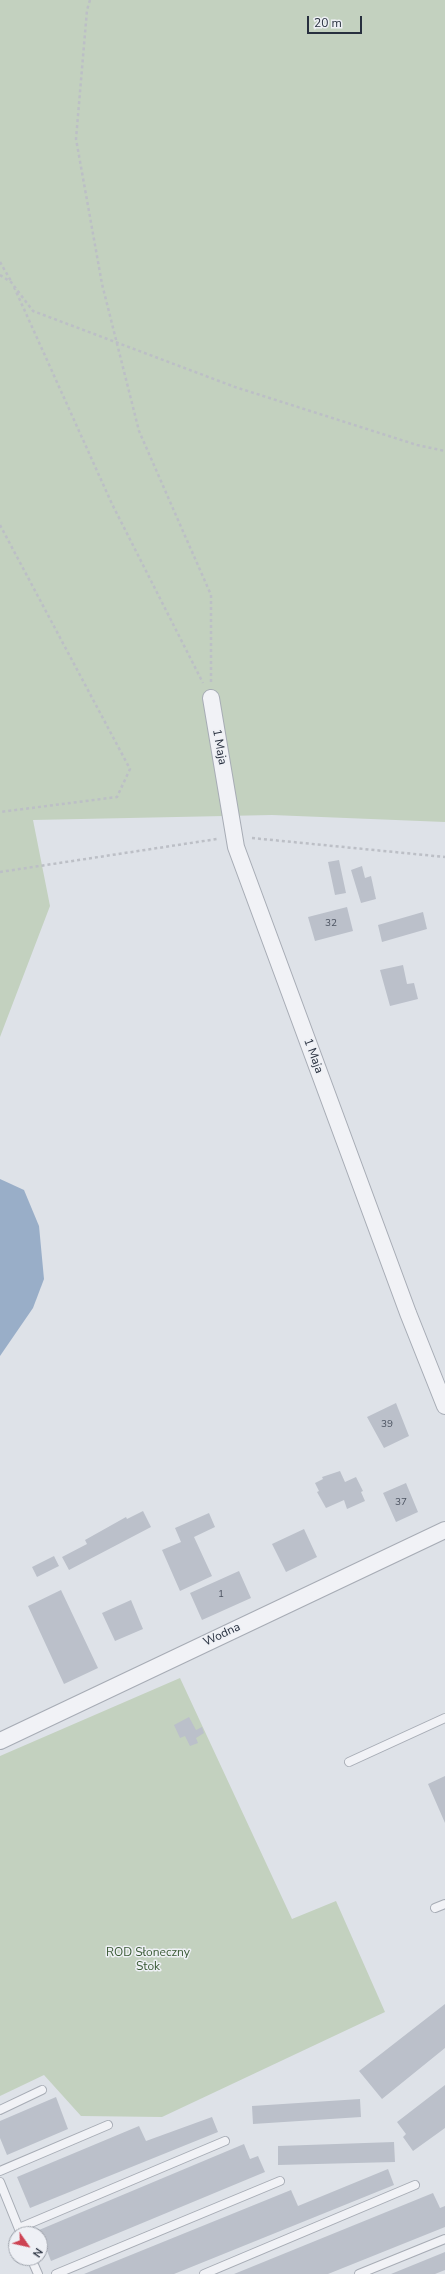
<!DOCTYPE html>
<meta charset="utf-8">
<style>
body{margin:0}
#map{position:relative;width:445px;height:2274px;overflow:hidden;background:#dee2e8;font-family:"Nunito Sans",sans-serif}
canvas{display:block}
.north{position:absolute;left:8px;top:2226px;width:40px;height:40px;box-sizing:border-box;background:#eef0f5;border:1px solid #9ea3ac;border-radius:50%;rotate:124deg;font-size:11px;font-weight:700;line-height:16px;text-align:center;color:#272f3e}
.north::after{content:'';display:block;margin:auto;width:14px;height:18px;background:#cd4353;clip-path:polygon(50% 0,100% 100%,50% 72%,0 100%)}
.scale{position:absolute;left:307px;top:16px;width:55px;height:18px;box-sizing:border-box;border:2px solid #272f3e;border-top:0;padding-left:5px;font-size:12px;line-height:14px;white-space:nowrap;color:#272f3e;-webkit-text-stroke:3px #eef0f5;paint-order:stroke}
</style>
<div id="map">
<canvas width="445" height="2274"></canvas>
<div class="north">N</div>
<div class="scale">20 m</div>
</div>
<script>
const g = document.querySelector('canvas').getContext('2d');
g.lineJoin = 'round';
function paint(path, color) { g.fillStyle = color; g.fill(path, 'evenodd'); }
const toPath = rows => new Path2D(rows.map(r => 'M' + r).join(''));
function trace(path, color, width, dash) { g.strokeStyle = color; g.lineWidth = width; g.lineCap = dash ? 'butt' : 'round'; g.setLineDash(dash || []); g.stroke(path); }
function label(font, color, halo, rows, align = 'center') {
  g.font = font + ' "Nunito Sans",sans-serif'; g.lineWidth = 3; g.setLineDash([]); g.textBaseline = 'middle'; g.strokeStyle = halo; g.fillStyle = color; for (const [text, x, y, turn = 0] of rows) {
    g.save(); g.translate(x, y); g.rotate((+turn || 0) * Math.PI / 180); g.textAlign = isNaN(turn) ? turn : align; if (halo) g.strokeText(text, 0, 0); g.fillText(text, 0, 0); g.restore();
  }
}
const green = toPath([
 [0,0,445,0,445,822,272,815,33,820,50,906,0,1037],
 [180,1678,292,1919,336,1901,385,2012,162,2117,81,2116,44,2075,0,2096,0,1756]
]);
const water = toPath([
 [0,1179,24,1190,39,1226,44,1279,33,1308,0,1356]
]);
const building = toPath([
 [339,860,346,893,335,895,328,862],
 [362,866,365,878,371,876,376,899,361,903,351,870],
 [347,907,353,931,315,941,308,917],
 [423,912,427,929,382,942,378,925],
 [403,965,407,984,414,983,418,999,390,1006,380,970],
 [396,1403,409,1436,384,1448,367,1417],
 [340,1471,345,1482,356,1477,363,1491,361,1492,365,1501,347,1509,344,1500,326,1508,317,1492,319,1491,315,1483,323,1479,322,1477],
 [406,1483,418,1512,396,1522,383,1493],
 [143,1511,151,1527,69,1570,62,1557,87,1544,85,1540,126,1517,127,1519],
 [209,1513,215,1527,194,1537,212,1576,180,1591,162,1550,181,1542,175,1528],
 [304,1529,317,1557,286,1572,272,1544],
 [54,1556,59,1566,37,1577,32,1567],
 [239,1571,251,1598,202,1620,190,1593],
 [61,1590,98,1668,64,1684,28,1606],
 [131,1600,143,1629,115,1641,102,1613],
 [189,1717,196,1730,202,1727,204,1733,196,1738,198,1743,190,1746,185,1736,180,1738,174,1725],
 [445,1776,445,1823,428,1784],
 [445,2004,445,2048,382,2099,359,2071],
 [445,2085,445,2128,413,2151,403,2137,406,2134,397,2122],
 [56,2097,68,2129,7,2155,0,2138,0,2121],
 [360,2099,361,2117,253,2124,252,2106],
 [212,2117,218,2132,30,2208,17,2177,139,2126,146,2141],
 [394,2142,395,2162,278,2165,278,2146],
 [244,2144,250,2159,258,2156,265,2172,51,2261,39,2230],
 [388,2169,394,2185,174,2274,84,2274,291,2190,298,2206],
 [433,2193,440,2208,445,2206,445,2227,328,2274,234,2274],
 [445,2252,445,2270,435,2274,391,2274]
]);
const path = toPath([
 [90,0,87,10,76,139,102,284,139,431,211,595,211,683],
 [0,262,11,281],
 [0,275,11,282,33,311,235,387,417,445,445,451],
 [14,287,112,504,203,683],
 [0,525,130,769,117,797,0,812],
 [252,838,445,857],
 [0,872,217,839]
]);
const service = toPath([
 [349,1762,445,1718],
 [435,1908,445,1904],
 [0,2110,42,2090],
 [0,2171,108,2125],
 [0,2182,21,2234],
 [19,2228,225,2141],
 [31,2258,38,2274],
 [56,2274,280,2181],
 [204,2274,415,2185],
 [359,2274,445,2239]
]);
const minor = toPath([
 [211,698,236,847,408,1313,445,1406],
 [0,1741,445,1530]
]);
const numberNames = [
 ["32",331,924],
 ["39",387,1425],
 ["37",401,1503],
 ["1",221,1595]
];
const streetNames = [
 ["1 Maja",219,747,80],
 ["1 Maja",313,1056,70],
 ["Wodna",222,1635,-25]
];
const parkNames = [
 ["ROD Słoneczny",148,1953],
 ["Stok",148,1967]
];
paint(green, '#c3d1bf');
paint(water, '#99aec8');
paint(building, '#bbc0ca');
trace(service, '#a7acb5', 10);
trace(minor, '#a7acb5', 18);
trace(path, '#bcbfc6', 2.5, [3, 3]);
trace(service, '#f1f2f6', 8);
trace(minor, '#f1f2f6', 16);
label('10px', '#4c5361', null, numberNames);
label('12px', '#272f3e', '#eef0f5', streetNames);
label('12px', '#3a5a35', '#eef0f5', parkNames);
</script>
